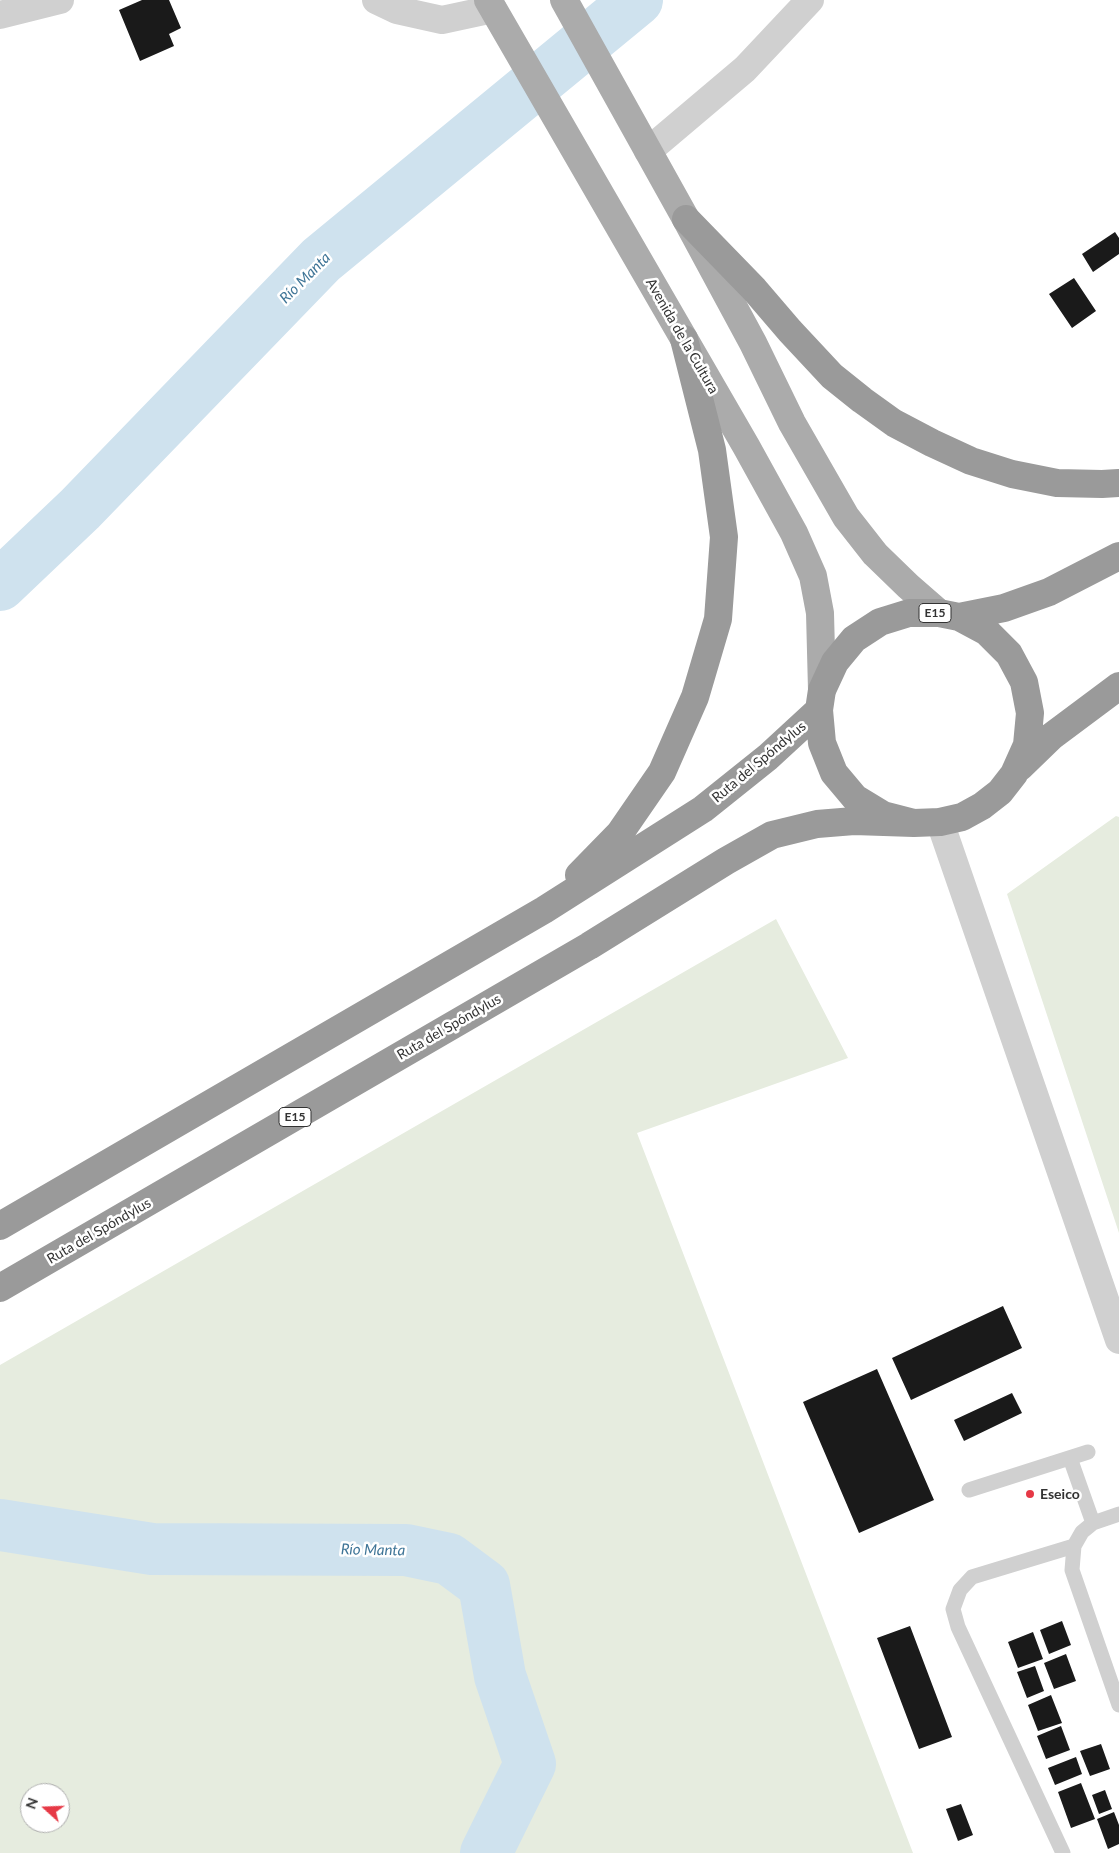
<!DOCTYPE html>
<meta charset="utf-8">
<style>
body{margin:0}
#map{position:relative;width:1119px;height:1853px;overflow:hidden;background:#fff;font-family:Lato,sans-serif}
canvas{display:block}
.north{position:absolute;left:20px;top:1783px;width:50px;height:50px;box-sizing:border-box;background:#fff;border:1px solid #adadad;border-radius:50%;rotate:290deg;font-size:14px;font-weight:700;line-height:20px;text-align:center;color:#333}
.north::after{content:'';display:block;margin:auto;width:18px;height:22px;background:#e63946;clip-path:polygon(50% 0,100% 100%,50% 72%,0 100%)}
</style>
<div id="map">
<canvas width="1119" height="1853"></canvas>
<div class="north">N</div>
</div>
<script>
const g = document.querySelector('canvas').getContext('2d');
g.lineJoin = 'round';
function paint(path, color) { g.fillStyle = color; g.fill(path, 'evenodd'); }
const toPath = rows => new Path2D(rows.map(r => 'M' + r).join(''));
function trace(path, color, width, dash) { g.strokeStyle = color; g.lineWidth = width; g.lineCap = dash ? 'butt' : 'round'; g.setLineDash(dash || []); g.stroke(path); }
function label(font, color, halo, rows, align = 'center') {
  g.font = font + ' Lato,sans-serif'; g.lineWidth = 5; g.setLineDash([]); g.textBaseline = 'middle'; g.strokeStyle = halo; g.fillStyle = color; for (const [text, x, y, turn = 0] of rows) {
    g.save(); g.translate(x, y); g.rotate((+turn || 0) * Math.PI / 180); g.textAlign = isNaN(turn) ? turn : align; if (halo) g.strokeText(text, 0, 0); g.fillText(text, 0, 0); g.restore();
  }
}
const green = toPath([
 [1116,816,1119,817,1119,1233,1007,894],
 [776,919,848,1058,637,1133,913,1853,0,1853,0,1365],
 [30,1793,60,1793,60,1823,30,1823]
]);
const river = toPath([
 [0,585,80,509,321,260,637,0],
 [0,1525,152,1549,406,1550,449,1559,484,1585,500,1676,530,1764,486,1853]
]);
const building = toPath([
 [142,0,169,0,181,28,169,34,174,46,140,61,119,10],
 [1115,232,1119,238,1119,254,1093,272,1082,254],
 [1074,278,1096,311,1072,328,1049,294],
 [1003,1306,1022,1348,911,1400,892,1358],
 [877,1369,934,1500,859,1533,803,1402],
 [1012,1393,1022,1413,964,1441,954,1420],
 [1062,1621,1071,1645,1049,1654,1040,1630],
 [910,1626,952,1737,919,1749,877,1638],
 [1033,1632,1043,1659,1018,1668,1008,1642],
 [1066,1654,1076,1681,1054,1689,1044,1663],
 [1035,1666,1044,1691,1027,1698,1017,1672],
 [1051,1695,1062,1723,1038,1731,1028,1705],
 [1061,1726,1070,1750,1046,1759,1037,1736],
 [1101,1744,1110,1769,1090,1776,1080,1751],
 [1076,1757,1082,1774,1055,1785,1048,1768],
 [1081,1783,1095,1819,1071,1828,1058,1792],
 [1105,1790,1112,1809,1099,1814,1092,1795],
 [961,1804,973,1835,958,1841,946,1809],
 [1114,1812,1119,1825,1119,1844,1108,1849,1097,1819]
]);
const lane = toPath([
 [1070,1458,1093,1523],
 [969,1490,1088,1452],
 [1119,1514,1093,1523,1082,1532,1074,1546,1072,1570,1119,1705],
 [1063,1853,958,1627,953,1609,960,1590,972,1577,1074,1546]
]);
const street = toPath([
 [376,0,397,10,442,20,493,9],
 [0,15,60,0],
 [648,151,745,69,810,0],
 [940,822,1119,1340]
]);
const primary = toPath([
 [488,0,746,446,794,533,813,576,820,613,822,690],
 [564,0,686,219,753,343,792,423,846,517,875,554,908,586,939,613]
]);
const highway = toPath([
 [686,219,754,289,790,331,832,376,862,400,894,423,932,443,971,461,1012,474,1057,483,1102,484,1119,483],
 [959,617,1004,608,1049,592,1119,556],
 [1020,767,1052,736,1119,686],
 [579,875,620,833,662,772,695,697,718,619,724,537,712,450,684,339],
 [0,1226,544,910,703,809,768,757,819,710],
 [0,1288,589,946,726,861,772,835,817,824,854,821,914,823,940,822,962,817,982,806,1000,792,1014,774,1027,745,1030,713,1024,682,1009,654,987,632,959,617,939,613,909,613,880,622,854,639,835,662,822,690,819,710,822,743,834,773,855,798,883,815,914,823]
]);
const markers = [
 [1030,1494,5,"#e63946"]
];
const shields = [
 [935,613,32],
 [295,1117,32]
];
const shieldNames = [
 ["E15",935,613],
 ["E15",295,1117]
];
const streetNames = [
 ["Avenida de la Cultura",682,336,60],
 ["Ruta del Spóndylus",759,762,-40],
 ["Ruta del Spóndylus",449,1027,-30],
 ["Ruta del Spóndylus",99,1231,-30]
];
const poiNames = [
 ["Eseico",1040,1494]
];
const waterNames = [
 ["Río Manta",305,278,-45],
 ["Río Manta",373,1550,1]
];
paint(green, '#e6ecdf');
trace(river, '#cfe2ee', 52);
paint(building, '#1a1a1a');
trace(lane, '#d0d0d0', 15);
trace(street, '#d0d0d0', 28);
trace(primary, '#ababab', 28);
trace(highway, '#9a9a9a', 28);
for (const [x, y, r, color] of markers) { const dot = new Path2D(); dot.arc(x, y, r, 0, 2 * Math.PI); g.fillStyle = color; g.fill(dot); trace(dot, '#fff', 2); }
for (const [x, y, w] of shields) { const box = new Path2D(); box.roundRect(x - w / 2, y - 9.5, w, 19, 4); g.fillStyle = '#fff'; g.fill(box); trace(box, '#333', 1); }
label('bold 12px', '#333', null, shieldNames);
label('14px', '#333', '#fff', streetNames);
label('bold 14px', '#333', '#fff', poiNames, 'left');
label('italic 15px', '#3f7597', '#fff', waterNames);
</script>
